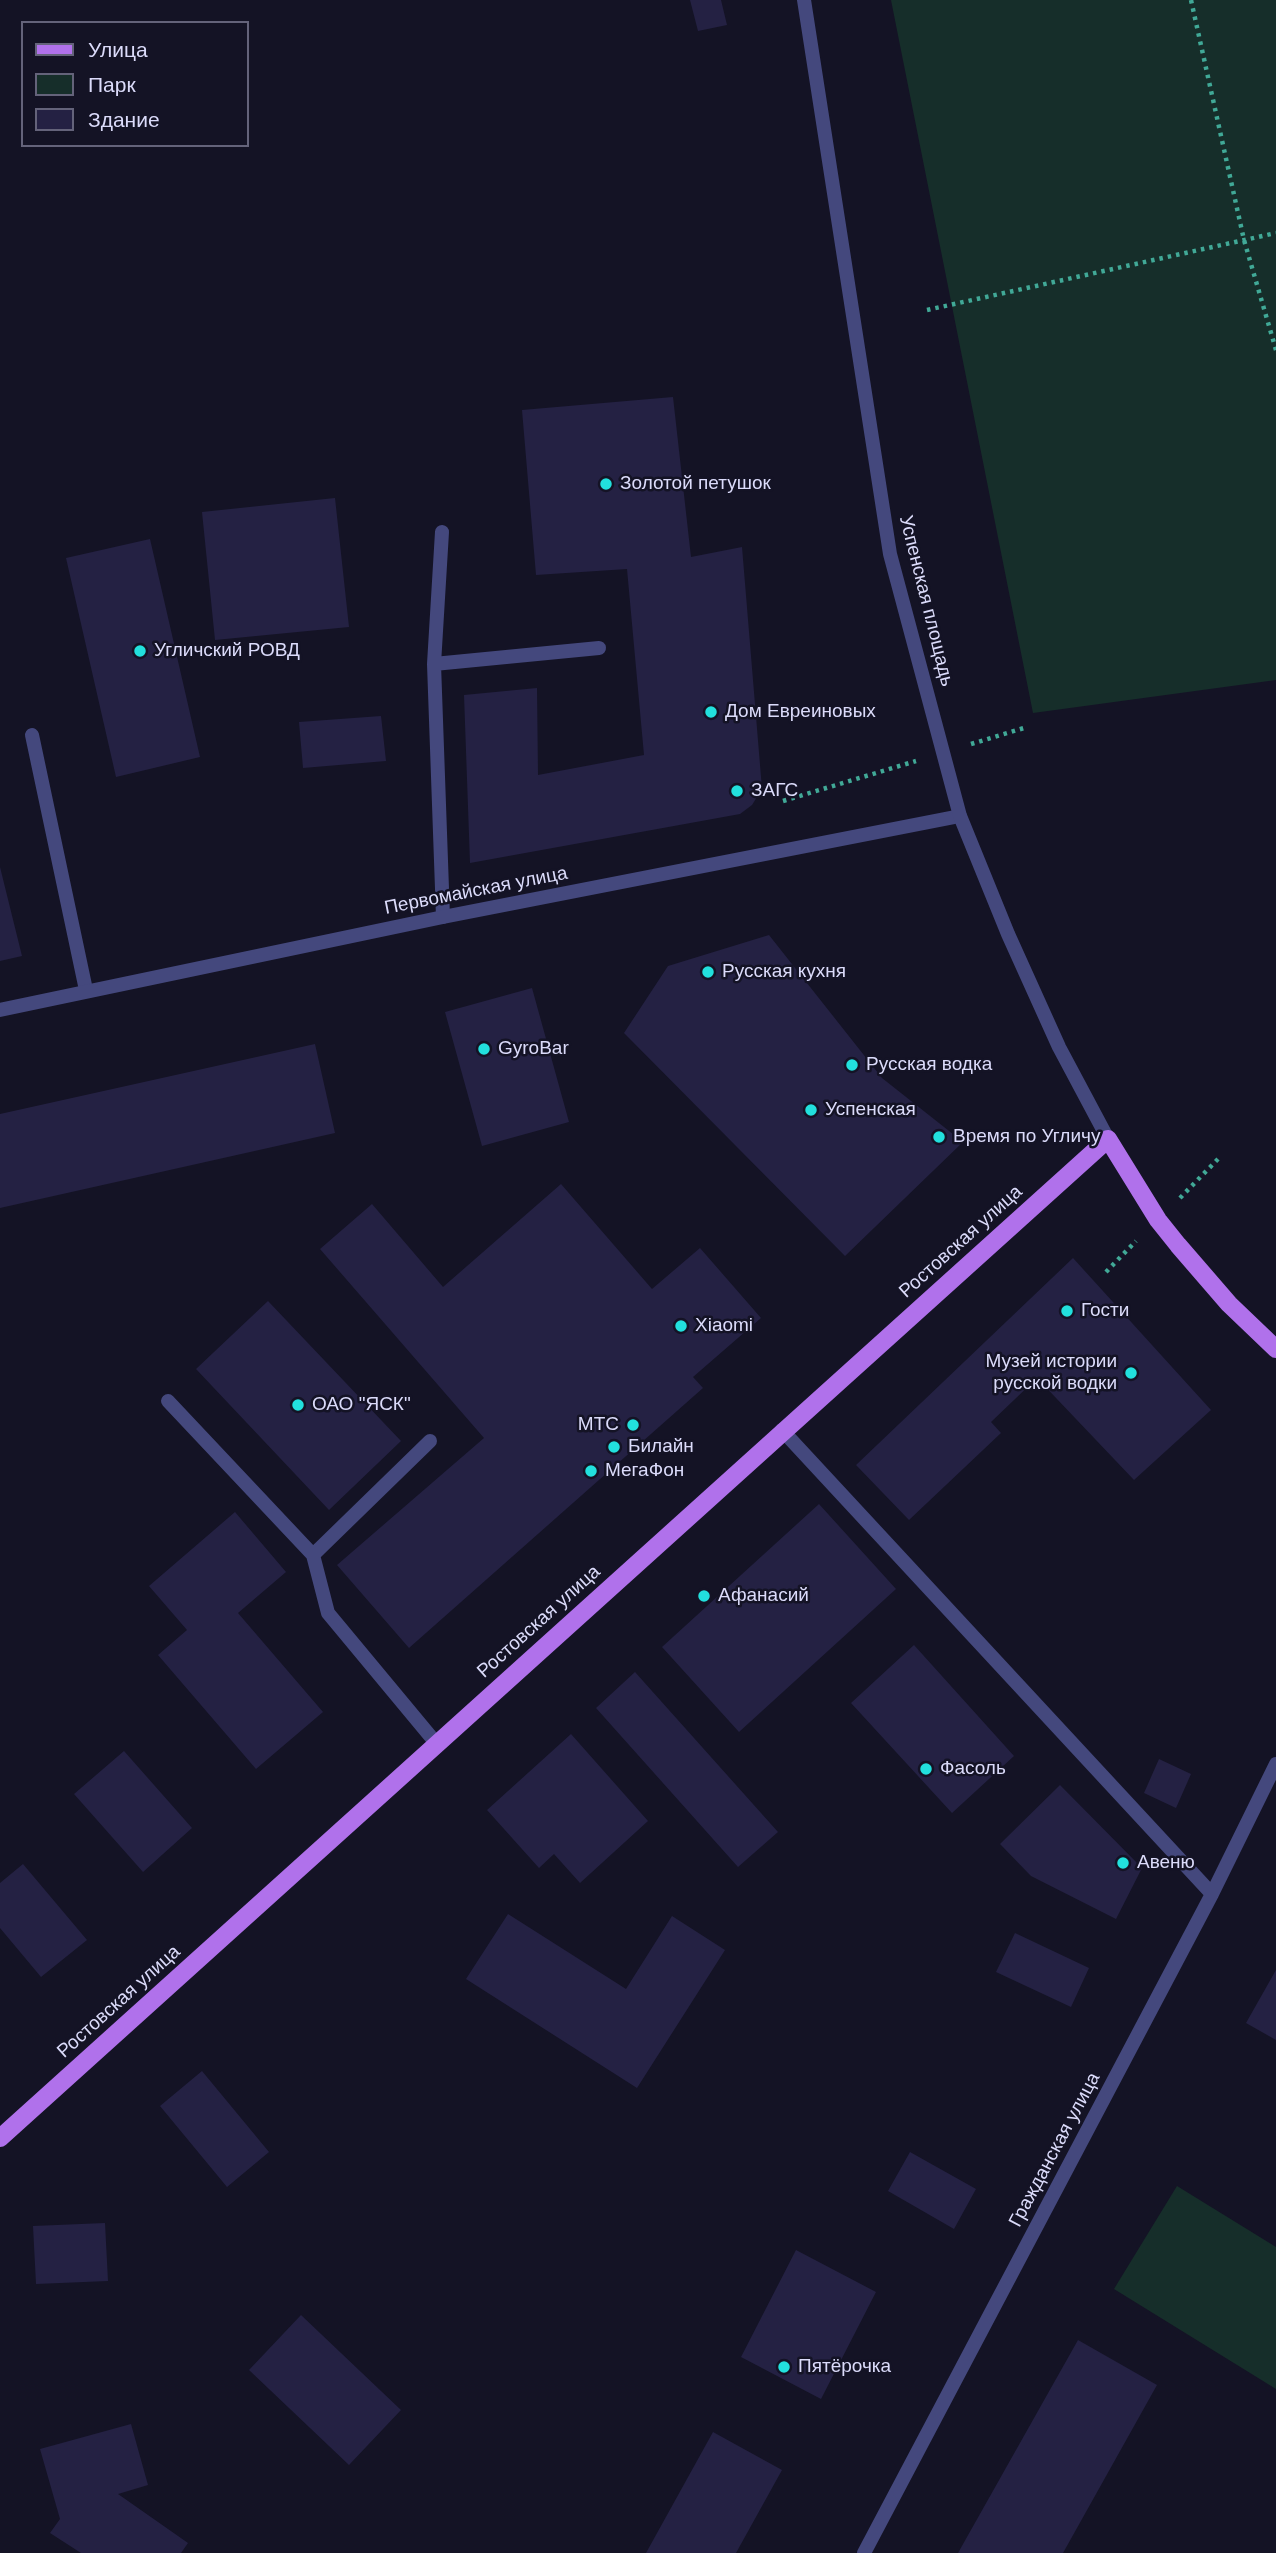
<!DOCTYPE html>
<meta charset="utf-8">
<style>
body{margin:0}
#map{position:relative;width:1276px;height:2553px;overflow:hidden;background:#141325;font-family:Helvetica,sans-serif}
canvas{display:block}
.legend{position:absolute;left:21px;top:21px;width:228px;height:126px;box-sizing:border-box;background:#141325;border:2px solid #64637a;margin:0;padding:9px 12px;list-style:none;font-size:21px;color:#dbdbfa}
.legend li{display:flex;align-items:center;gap:14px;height:35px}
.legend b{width:35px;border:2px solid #64637a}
</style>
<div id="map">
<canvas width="1276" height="2553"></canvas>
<ul class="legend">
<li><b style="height:9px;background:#b071eb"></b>Улица</li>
<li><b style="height:19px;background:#162e2a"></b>Парк</li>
<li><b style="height:19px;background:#242143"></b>Здание</li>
</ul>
</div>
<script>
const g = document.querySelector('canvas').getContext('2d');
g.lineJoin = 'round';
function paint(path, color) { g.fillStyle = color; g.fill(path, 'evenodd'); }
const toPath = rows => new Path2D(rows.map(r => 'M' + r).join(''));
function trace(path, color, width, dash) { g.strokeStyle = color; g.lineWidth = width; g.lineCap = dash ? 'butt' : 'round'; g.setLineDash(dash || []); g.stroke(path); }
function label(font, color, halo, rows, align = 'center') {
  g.font = font + ' Helvetica,sans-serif'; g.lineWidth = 5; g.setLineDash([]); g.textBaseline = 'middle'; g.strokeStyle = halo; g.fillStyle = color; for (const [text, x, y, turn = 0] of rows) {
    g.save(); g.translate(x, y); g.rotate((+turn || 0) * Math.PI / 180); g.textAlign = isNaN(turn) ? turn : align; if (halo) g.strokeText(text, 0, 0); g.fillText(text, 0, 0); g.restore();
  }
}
const green = toPath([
 [891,0,1276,0,1276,680,1033,713],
 [1177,2186,1276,2247,1276,2389,1114,2289]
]);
const building = toPath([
 [690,0,721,0,727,25,698,31],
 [673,397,691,557,742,547,762,789,752,805,740,814,470,863,464,695,537,688,538,775,644,755,627,569,536,575,522,410],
 [335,498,349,627,215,640,202,512],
 [150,539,200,757,116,777,66,558],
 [381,716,386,761,303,768,299,722],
 [0,867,22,956,0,961],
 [769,935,882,1078,963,1142,845,1256,624,1033,668,966],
 [532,988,569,1122,482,1146,445,1012],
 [315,1044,335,1133,0,1208,0,1114],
 [561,1184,652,1289,700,1248,761,1318,693,1377,703,1388,409,1648,337,1565,484,1438,320,1249,372,1204,443,1287],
 [1073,1258,1211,1410,1134,1480,1037,1378,991,1422,1001,1433,909,1520,856,1465],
 [268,1301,401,1441,329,1510,196,1369],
 [819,1504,896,1589,739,1732,662,1647],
 [235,1512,286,1572,238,1613,323,1712,256,1769,158,1655,187,1630,149,1586],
 [914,1645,1014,1756,952,1813,851,1703],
 [635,1672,778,1832,738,1867,596,1708],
 [571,1734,648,1821,580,1883,554,1854,539,1868,487,1810],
 [124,1751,192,1828,143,1872,74,1794],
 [1159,1759,1191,1774,1176,1808,1144,1793],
 [1060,1785,1142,1868,1116,1919,1031,1876,1000,1844],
 [23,1864,87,1940,41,1977,0,1928,0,1883],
 [508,1914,626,1989,672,1916,725,1950,637,2088,466,1979],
 [1015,1933,1089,1968,1071,2007,996,1972],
 [1276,1970,1276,2040,1246,2023],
 [202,2071,269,2152,227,2187,160,2106],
 [910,2152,976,2189,954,2229,888,2191],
 [105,2223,108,2281,36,2284,33,2226],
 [796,2250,876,2292,821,2399,741,2357],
 [301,2315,401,2410,349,2465,249,2370],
 [1078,2340,1157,2385,1063,2553,958,2553],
 [131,2424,148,2485,118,2494,188,2543,181,2553,81,2553,50,2533,60,2519,40,2449],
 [713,2432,782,2470,736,2553,646,2553]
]);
const path = toPath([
 [1191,0,1244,240,1276,350],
 [927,310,1276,233],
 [971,744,1024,728],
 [783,801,916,761],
 [1180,1198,1218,1159],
 [1106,1272,1136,1241]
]);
const service = toPath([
 [442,532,434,664,599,648],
 [434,664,443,917],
 [32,735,86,990],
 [168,1401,313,1555,328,1613,436,1743],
 [313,1555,430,1441]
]);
const minor = toPath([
 [0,1010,443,917,960,816],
 [782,1430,1212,1894],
 [864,2553,1212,1894,1276,1764]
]);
const tertiary = toPath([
 [804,0,890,554,960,816,1008,934,1059,1047,1108,1139]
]);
const primary = toPath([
 [0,2138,1108,1139,1158,1220,1178,1245,1229,1304,1276,1349]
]);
const markers = [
 [606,484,7,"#22e0dd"],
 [140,651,7,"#22e0dd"],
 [711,712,7,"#22e0dd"],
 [737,791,7,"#22e0dd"],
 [708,972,7,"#22e0dd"],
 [484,1049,7,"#22e0dd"],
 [852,1065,7,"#22e0dd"],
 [811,1110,7,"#22e0dd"],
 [939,1137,7,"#22e0dd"],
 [1067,1311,7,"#22e0dd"],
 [681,1326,7,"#22e0dd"],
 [1131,1373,7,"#22e0dd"],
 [298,1405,7,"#22e0dd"],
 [633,1425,7,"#22e0dd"],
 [614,1447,7,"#22e0dd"],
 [591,1471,7,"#22e0dd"],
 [704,1596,7,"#22e0dd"],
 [926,1769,7,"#22e0dd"],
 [1123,1863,7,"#22e0dd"],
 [784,2367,7,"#22e0dd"]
];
const poiNames = [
 ["Золотой петушок",620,484],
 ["Угличский РОВД",154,651],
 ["Дом Евреиновых",725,712],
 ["ЗАГС",751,791],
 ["Русская кухня",722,972],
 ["GyroBar",498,1049],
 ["Русская водка",866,1065],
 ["Успенская",825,1110],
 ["Время по Угличу",953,1137],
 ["Гости",1081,1311],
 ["Xiaomi",695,1326],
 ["Музей истории",1117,1362,"right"],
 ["русской водки",1117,1384,"right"],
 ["ОАО \"ЯСК\"",312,1405],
 ["МТС",619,1425,"right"],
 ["Билайн",628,1447],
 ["МегаФон",605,1471],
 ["Афанасий",718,1596],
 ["Фасоль",940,1769],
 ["Авеню",1137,1863],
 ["Пятёрочка",798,2367]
];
const streetNames = [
 ["Успенская площадь",926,601,76],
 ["Первомайская улица",476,891,-11],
 ["Ростовская улица",961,1242,-42],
 ["Ростовская улица",539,1622,-42],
 ["Ростовская улица",119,2002,-42],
 ["Гражданская улица",1055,2150,-62]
];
paint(green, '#162e2a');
paint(building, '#242143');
trace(path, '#41a997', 4.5, [3.5, 5]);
trace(service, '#44487d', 14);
trace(minor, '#44487d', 14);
trace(tertiary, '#44487d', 14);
trace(primary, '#b071eb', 18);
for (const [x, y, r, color] of markers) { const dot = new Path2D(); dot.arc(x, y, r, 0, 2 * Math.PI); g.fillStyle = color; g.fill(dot); trace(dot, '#141325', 2.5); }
label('19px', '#dbdbfa', '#141325', poiNames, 'left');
label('19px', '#dbdbfa', '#141325', streetNames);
</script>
